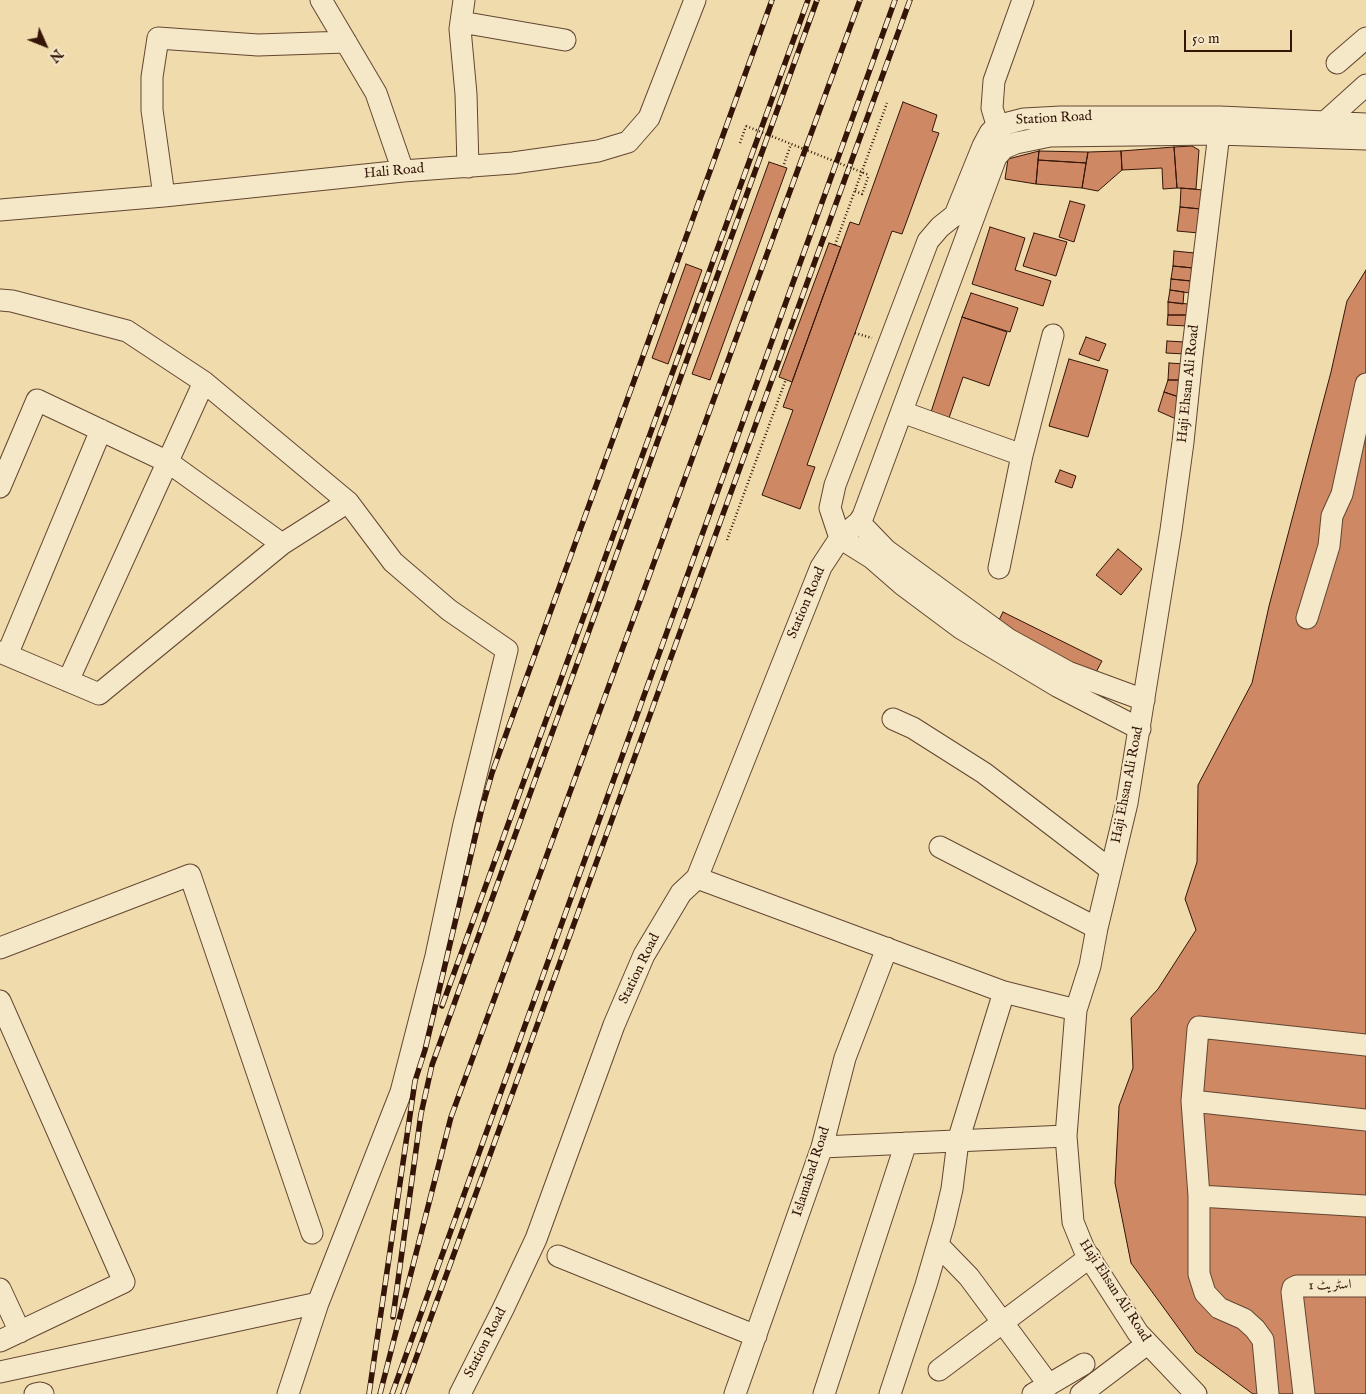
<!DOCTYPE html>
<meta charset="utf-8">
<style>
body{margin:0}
#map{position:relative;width:1366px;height:1394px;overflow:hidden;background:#f0dbac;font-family:"IM FELL English",serif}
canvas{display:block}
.north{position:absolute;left:20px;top:20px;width:50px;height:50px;-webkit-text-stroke:4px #f5e8c9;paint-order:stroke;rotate:134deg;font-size:14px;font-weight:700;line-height:20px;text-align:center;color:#341508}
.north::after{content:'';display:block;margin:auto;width:18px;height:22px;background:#341508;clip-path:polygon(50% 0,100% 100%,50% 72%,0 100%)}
.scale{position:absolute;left:1184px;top:30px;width:108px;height:22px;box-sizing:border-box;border:2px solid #341508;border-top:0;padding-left:6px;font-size:15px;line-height:18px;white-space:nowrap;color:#341508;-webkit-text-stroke:4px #f5e8c9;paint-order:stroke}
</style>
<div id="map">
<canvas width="1366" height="1394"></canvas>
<div class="north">N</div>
<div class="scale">50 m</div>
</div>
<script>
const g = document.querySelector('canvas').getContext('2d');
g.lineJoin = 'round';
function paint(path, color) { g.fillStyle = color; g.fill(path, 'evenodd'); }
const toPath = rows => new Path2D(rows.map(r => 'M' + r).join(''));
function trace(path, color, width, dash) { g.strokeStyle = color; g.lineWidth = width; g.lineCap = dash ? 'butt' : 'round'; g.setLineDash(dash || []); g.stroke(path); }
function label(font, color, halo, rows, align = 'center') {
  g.font = font + ' "IM FELL English",Amiri,serif'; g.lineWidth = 4; g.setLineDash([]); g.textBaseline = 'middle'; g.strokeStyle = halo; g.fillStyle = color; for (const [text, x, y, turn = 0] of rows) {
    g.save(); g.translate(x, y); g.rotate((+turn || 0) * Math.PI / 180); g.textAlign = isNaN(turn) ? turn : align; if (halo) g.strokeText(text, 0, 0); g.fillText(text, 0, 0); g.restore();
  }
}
const building = toPath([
 [903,102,937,115,932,131,939,133,902,234,892,231,807,465,815,467,800,509,762,495,793,410,783,407,850,222,859,225,903,102],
 [1192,146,1199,150,1196,189,1177,188,1174,147,1192,146],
 [1174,147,1177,188,1163,189,1162,168,1122,170,1121,151,1174,147],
 [1039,151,1036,184,1005,179,1008,159,1039,151],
 [1039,151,1088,152,1086,163,1038,160,1039,151],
 [1121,151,1122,170,1098,191,1082,188,1088,152,1121,151],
 [1038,160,1086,163,1082,188,1036,184,1038,160],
 [769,162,787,168,710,380,692,374,769,162],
 [1181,188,1203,190,1201,209,1180,207,1181,188],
 [1070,201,1085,205,1074,242,1059,237,1070,201],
 [1180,207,1201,209,1199,233,1177,231,1180,207],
 [990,227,1025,238,1015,270,1051,281,1043,306,972,284,990,227],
 [1034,233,1067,242,1056,276,1023,266,1034,233],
 [829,243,841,247,792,382,779,377,829,243],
 [1174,251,1195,253,1193,268,1173,266,1174,251],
 [686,264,702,270,668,364,652,358,686,264],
 [1173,266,1193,268,1191,281,1171,279,1173,266],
 [1366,270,1366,1394,1253,1394,1196,1352,1131,1263,1115,1183,1119,1106,1133,1068,1131,1018,1158,989,1196,930,1185,899,1197,862,1198,785,1252,683,1269,606,1331,372,1347,301,1366,270],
 [1171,279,1191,281,1190,293,1170,290,1171,279],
 [1170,290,1184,292,1183,304,1168,302,1170,290],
 [971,293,1018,308,1010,332,962,317,971,293],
 [1168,302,1188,304,1187,315,1168,315,1168,302],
 [1168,315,1187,315,1187,326,1167,325,1168,315],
 [962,317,1007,332,989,386,963,377,949,418,931,412,962,317],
 [1086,337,1106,344,1099,361,1079,354,1086,337],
 [1167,341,1185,342,1185,354,1166,353,1167,341],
 [1069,359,1108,370,1088,437,1049,426,1069,359],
 [1169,363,1185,364,1184,380,1168,380,1169,363],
 [1168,380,1184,380,1182,398,1164,392,1168,380],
 [1164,392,1182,398,1176,419,1158,411,1164,392],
 [1060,470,1076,476,1072,488,1055,482,1060,470],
 [1118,549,1142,569,1121,595,1096,575,1118,549],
 [1003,612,1102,661,1095,674,996,626,1003,612]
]);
const path = toPath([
 [740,143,746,126],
 [784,164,791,144],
 [855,191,862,194,869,175],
 [835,245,887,103],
 [855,333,872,338],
 [727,540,786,379]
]);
const minor = toPath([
 [321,0,376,93,403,171],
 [464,0,460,29,466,94,468,167],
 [461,22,565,40],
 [1337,63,1366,38],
 [1325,122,1366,85],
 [1001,138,992,108,994,81,1023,0],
 [164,196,152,110,152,77,158,38,258,45,346,42],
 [0,210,164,196,403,171,513,163,598,151,628,142,649,118,695,0],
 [0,300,12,301,127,331,204,382,348,502,393,562,449,610,507,650,464,824,436,956,401,1092,318,1303,288,1394],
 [902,412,1022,455,1053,335],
 [0,487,37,400,168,462,282,544],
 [859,522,886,550,1008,639,1068,672,1144,700],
 [840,538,830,508,835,485,928,241,940,227,955,215,983,146,990,133,997,126,1024,119,1061,117,1221,117,1366,124],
 [840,538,872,558,903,585,962,629,1057,686,1140,729],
 [999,568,1022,455],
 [1307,618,1329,546,1332,516,1342,494,1366,384],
 [0,652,99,694,282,544,348,502],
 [7,655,101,430],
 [68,681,204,382],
 [893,719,913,728,984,773,1111,870],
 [940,847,1097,928],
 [697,878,1004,992,1076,1010],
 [0,948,190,875,312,1233],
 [0,1001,124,1282,0,1341],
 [1192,1101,1366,1120],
 [822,1147,1066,1136],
 [1199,1196,1366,1206],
 [938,1245,969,1277,1049,1385],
 [558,1256,756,1336],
 [0,1289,20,1332],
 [939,1370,1090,1257],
 [0,1372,318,1303],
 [35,1394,40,1393,43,1394],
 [460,1394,503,1309,536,1239,614,1025,644,955,681,893,697,878,821,567,840,538,859,522,863,516,996,157,1004,148,1016,143,1050,136,1218,134,1366,139],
 [735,1394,822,1147,845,1058,887,948],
 [824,1394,906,1143],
 [890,1394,926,1285,944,1223,952,1189,958,1141,1004,992],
 [1033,1394,1084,1364],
 [1081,1394,1147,1344],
 [1196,1394,1138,1333,1084,1249,1073,1222,1066,1136,1076,1010,1090,966,1097,928,1127,803,1171,530,1183,442,1192,356,1221,117],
 [1268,1394,1263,1340,1255,1329,1244,1319,1219,1308,1205,1293,1199,1274,1199,1196,1192,1101,1198,1029,1199,1027,1366,1045],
 [1304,1394,1292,1292,1293,1288,1297,1286,1366,1286]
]);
const rail = toPath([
 [442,1006,808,0],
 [393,1317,421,1114,432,1065,817,0],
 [369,1394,415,1081,425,1050,482,808,492,773,772,0],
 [380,1394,451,1117,860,0],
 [392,1394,895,0],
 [403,1394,910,0]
]);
const pathBridge = toPath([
 [746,126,869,175]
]);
const streetNames = [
 ["Station Road",1054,119,-3],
 ["Hali Road",394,172,-5],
 ["Haji Ehsan Ali Road",1189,384,-84],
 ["Station Road",807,603,-67],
 ["Haji Ehsan Ali Road",1128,785,-79],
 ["Station Road",640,969,-64],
 ["Islamabad Road",812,1172,-72],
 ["اسٹریٹ 1",1330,1286,-1],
 ["Haji Ehsan Ali Road",1114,1291,57],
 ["Station Road",486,1343,-63]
];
paint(building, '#ce8864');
trace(building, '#341508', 1);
trace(minor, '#634631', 23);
trace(path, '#341508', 2.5, [1, 2.5]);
trace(minor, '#f5e8c9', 21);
trace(rail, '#341508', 5.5);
trace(rail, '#f5e8c9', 4, [11]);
trace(pathBridge, '#341508', 2.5, [1, 2.5]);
label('14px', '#341508', '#f5e8c9', streetNames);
</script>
